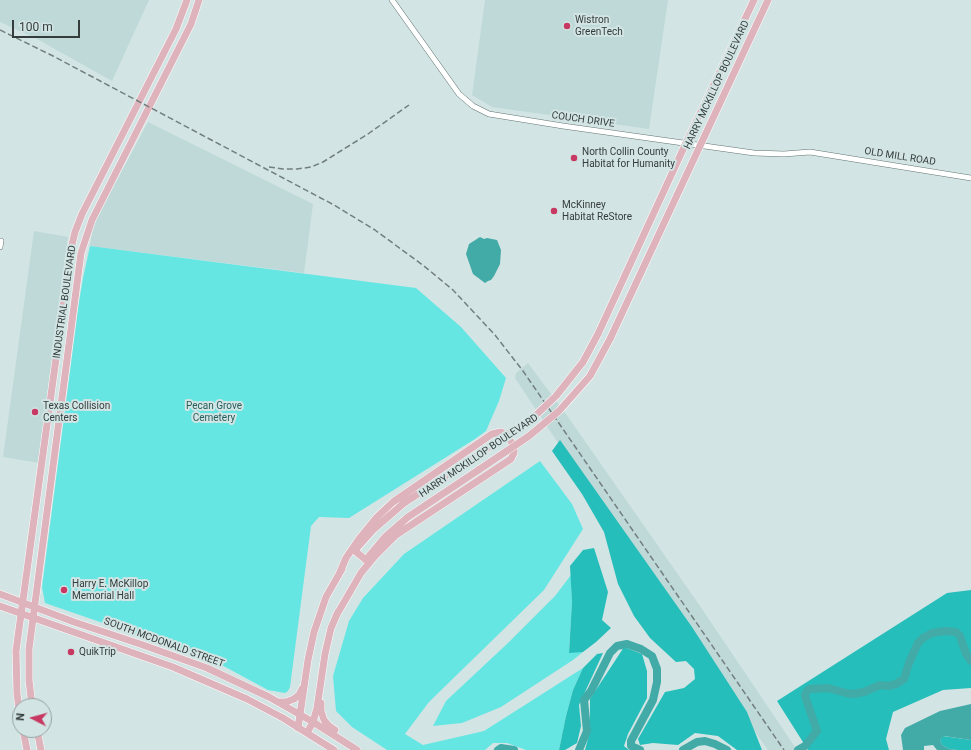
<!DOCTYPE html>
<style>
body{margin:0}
#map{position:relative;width:971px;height:750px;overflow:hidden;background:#d2e5e4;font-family:Roboto,sans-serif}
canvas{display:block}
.north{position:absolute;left:12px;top:698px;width:40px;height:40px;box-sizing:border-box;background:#d2e5e4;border:1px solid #93a1a1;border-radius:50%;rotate:276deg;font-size:11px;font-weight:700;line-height:16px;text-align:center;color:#343c3c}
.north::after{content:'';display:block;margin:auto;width:14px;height:18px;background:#c73962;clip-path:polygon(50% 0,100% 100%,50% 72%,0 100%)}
.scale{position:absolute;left:12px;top:20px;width:68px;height:18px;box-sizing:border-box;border:2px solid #343c3c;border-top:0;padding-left:5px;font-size:12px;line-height:14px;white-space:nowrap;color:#343c3c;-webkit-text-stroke:3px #d2e5e4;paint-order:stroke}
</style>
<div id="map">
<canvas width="971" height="750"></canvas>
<div class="north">N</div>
<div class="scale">100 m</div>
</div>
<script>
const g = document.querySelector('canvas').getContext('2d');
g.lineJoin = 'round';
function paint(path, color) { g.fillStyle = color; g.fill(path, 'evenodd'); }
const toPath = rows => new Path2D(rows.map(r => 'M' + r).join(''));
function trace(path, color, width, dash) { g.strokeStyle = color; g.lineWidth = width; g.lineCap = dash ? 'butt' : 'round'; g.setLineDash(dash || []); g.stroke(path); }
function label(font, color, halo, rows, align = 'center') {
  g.font = font + ' Roboto,sans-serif'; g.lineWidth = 4; g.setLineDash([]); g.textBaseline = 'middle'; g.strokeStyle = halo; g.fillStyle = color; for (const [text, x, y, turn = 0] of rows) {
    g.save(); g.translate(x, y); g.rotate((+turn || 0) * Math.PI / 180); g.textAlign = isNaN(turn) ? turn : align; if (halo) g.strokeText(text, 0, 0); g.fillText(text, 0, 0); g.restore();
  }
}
const built = toPath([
 [0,0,149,0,112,81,37,39,0,22],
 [485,0,668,0,649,129,492,107,472,95],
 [148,122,313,204,304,273,90,246,93,225],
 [34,231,68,237,39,463,3,457],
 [528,363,566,414,700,606,797,750,768,750,650,582,515,378,516,373]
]);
const green = toPath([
 [90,246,416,288,461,327,506,378,499,401,486,431,475,439,349,518,319,517,311,526,290,687,288,691,285,693,268,690,216,662,45,603,42,587,79,302,83,278],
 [540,461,572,504,583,529,544,590,429,702,405,734,423,745,484,731,583,668,573,690,566,716,559,750,526,750,507,743,493,743,485,750,387,750,352,727,336,711,333,676,349,621,363,598,404,554],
 [571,575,572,602,569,652,583,652,573,660,501,707,462,723,433,726,446,701,509,642,555,596]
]);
const forest = toPath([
 [560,440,692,627,747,712,762,750,737,750,718,736,695,733,678,745,653,743,640,745,638,739,665,692,684,688,695,679,694,669,686,661,676,662,650,638,634,616,618,584,604,532,582,494,552,451],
 [594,548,608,592,602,620,611,628,596,642,583,652,569,653,572,602,570,566,583,550],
 [971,590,971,688,943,690,893,712,886,739,889,750,808,750,777,701,947,593],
 [624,647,642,654,647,671,647,698,628,734,624,746,629,750,585,750,590,731,590,699],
 [603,653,579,705,581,726,577,743,565,750,559,750,566,716,573,690,583,668,597,654],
 [943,736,971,740,971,750,957,750,949,749,942,745,940,740]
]);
const water = toPath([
 [480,237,484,239,487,238,497,240,501,250,500,264,494,276,491,280,488,281,485,283,473,274,466,254,469,244],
 [971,704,971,740,944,736,940,740,942,745,949,749,957,750,937,750,933,745,924,746,924,750,903,750,901,735,905,728,940,711]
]);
const river = toPath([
 [498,750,501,748,514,750],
 [579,750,587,731,584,700,591,691,610,653,617,646,627,644,641,649,652,656,657,669,657,682,653,700,631,741,631,746,640,750],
 [683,750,697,742,705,741,715,744,727,750],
 [798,750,805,746,817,731,806,699,805,694,809,689,828,688,846,693,853,694,864,692,880,685,888,686,896,684,904,679,909,663,918,643,923,638,932,633,945,631,956,632,960,636,966,654,971,661]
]);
const minor = toPath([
 [392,0,459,94,473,106,489,114,563,126,754,153,784,154,810,152,971,178],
 [0,247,1,241]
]);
const major = toPath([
 [598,334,686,143,754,0],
 [610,339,768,0],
 [357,548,374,529,404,503,473,458],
 [355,551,366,560],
 [369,556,385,537,408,517,480,469],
 [0,594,74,622,143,645,207,668,269,697,313,722,357,750],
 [0,606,173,667,247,699,283,718,334,750],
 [336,616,361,573,375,556,396,535,511,459,514,453,514,446,507,436,501,432,492,434,393,502,377,517,359,539,346,558,340,572],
 [278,702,286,702,294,699,299,695,302,689],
 [321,703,321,711,324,720,328,725,335,730],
 [32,706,29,680,29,649,81,253,92,220,191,24,199,0],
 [20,715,17,694,16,651,71,249,75,232,82,214,176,29,187,0],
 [298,728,308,660,314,632,326,597,342,569],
 [23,730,27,750],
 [37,730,41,750],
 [307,733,313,722,317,708,325,654,331,628,338,612]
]);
const rail = toPath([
 [0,30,53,56,334,205,375,230,424,266,453,290,495,335,523,371,784,750],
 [269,167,283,169,297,169,311,167,323,162,368,134,409,105]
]);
const majorBridge = toPath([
 [473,458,536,415,556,396,583,362,598,334],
 [480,469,529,436,559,411,590,376,610,339]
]);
const markers = [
 [567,26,4,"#c73962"],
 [574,158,4,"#c73962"],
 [554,211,4,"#c73962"],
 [35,412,4,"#c73962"],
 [64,590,4,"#c73962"],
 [71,652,4,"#c73962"]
];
const poiNames = [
 ["Wistron",575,20],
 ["GreenTech",575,32],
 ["North Collin County",582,152],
 ["Habitat for Humanity",582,164],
 ["McKinney",562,205],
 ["Habitat ReStore",562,217],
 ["Texas Collision",43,406],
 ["Centers",43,418],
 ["Harry E. McKillop",72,584],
 ["Memorial Hall",72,596],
 ["QuikTrip",79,652]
];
const streetNames = [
 ["HARRY MCKILLOP BOULEVARD",717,85,-65],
 ["COUCH DRIVE",583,120,8],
 ["OLD MILL ROAD",900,157,9],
 ["INDUSTRIAL BOULEVARD",65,302,-82],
 ["HARRY MCKILLOP BOULEVARD",479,456,-34],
 ["SOUTH MCDONALD STREET",164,643,20]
];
const parkNames = [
 ["Pecan Grove",214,406],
 ["Cemetery",214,418]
];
paint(built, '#bed9d8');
paint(green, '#66e6e3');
paint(forest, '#26bebb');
paint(water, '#42aaa7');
trace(river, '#42aaa7', 8);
trace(minor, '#637473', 6);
trace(major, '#fff', 8);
trace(minor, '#fff', 5);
trace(major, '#deb3bb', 7);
trace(rail, '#737f7f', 1.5, [6, 3]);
trace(majorBridge, '#fff', 8, []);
trace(majorBridge, '#deb3bb', 7);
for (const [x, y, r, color] of markers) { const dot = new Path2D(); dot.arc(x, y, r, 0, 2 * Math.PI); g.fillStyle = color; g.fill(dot); trace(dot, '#d2e5e4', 1.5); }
label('10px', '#343c3c', '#d2e5e4', poiNames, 'left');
label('10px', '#343c3c', '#d2e5e4', streetNames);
label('10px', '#255e5c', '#d2e5e4', parkNames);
</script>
